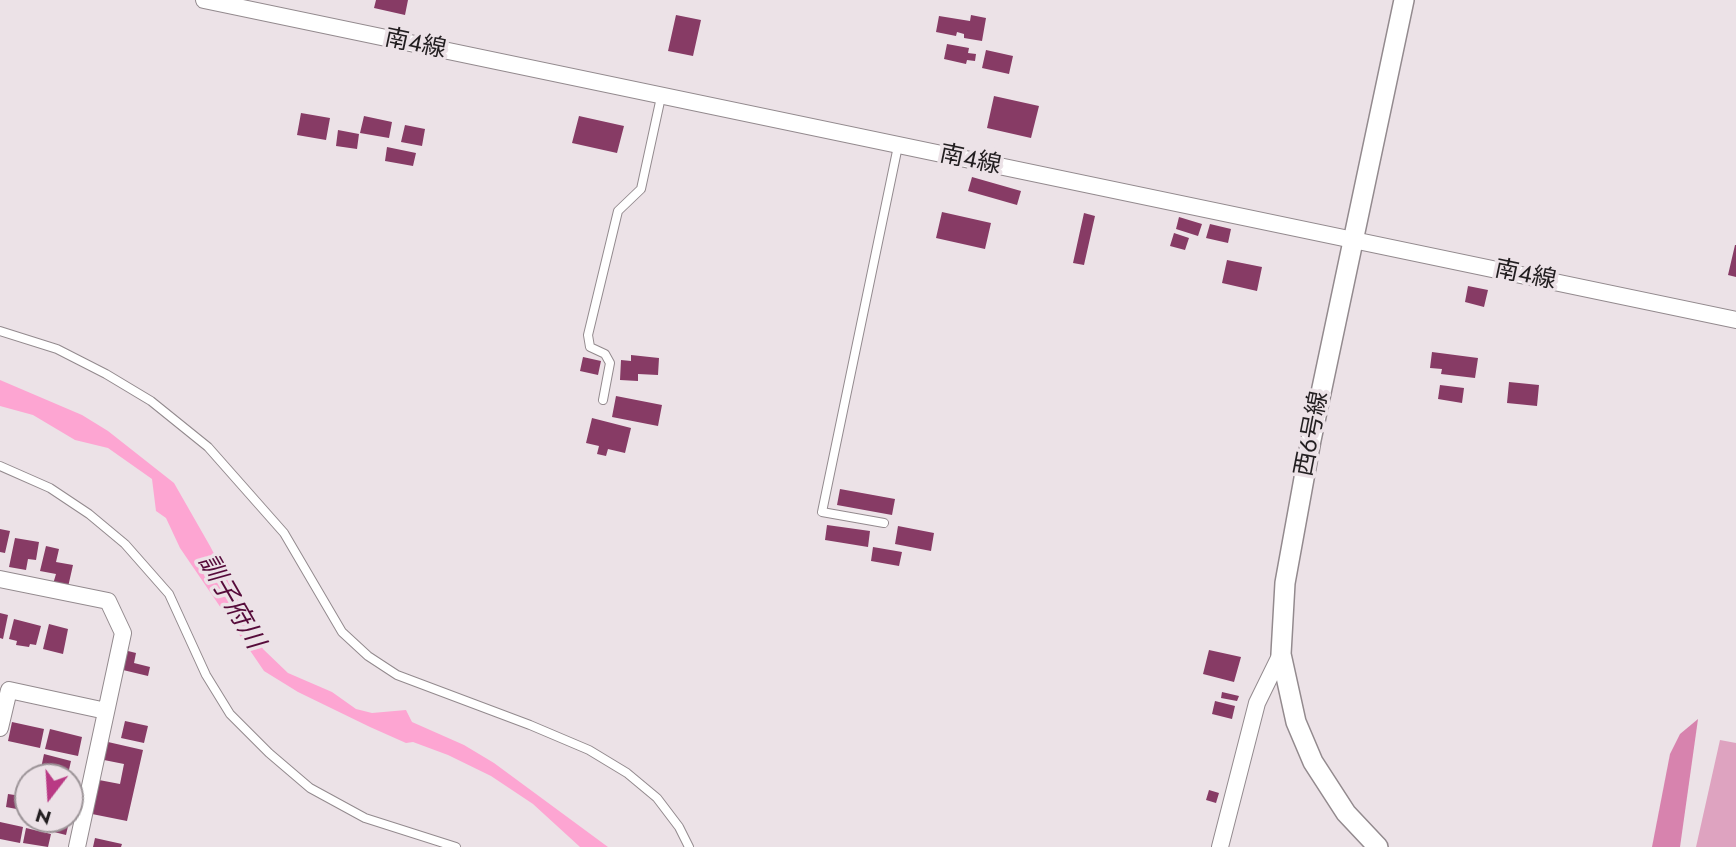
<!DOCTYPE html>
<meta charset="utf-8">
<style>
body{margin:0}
#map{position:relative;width:1736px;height:847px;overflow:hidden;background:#ece2e7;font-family:Jost,sans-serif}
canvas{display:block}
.north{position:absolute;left:14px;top:763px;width:70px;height:70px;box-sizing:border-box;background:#ece2e7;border:2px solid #9c9498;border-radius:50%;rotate:197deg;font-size:19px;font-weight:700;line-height:28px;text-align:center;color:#231f21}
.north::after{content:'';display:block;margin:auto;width:24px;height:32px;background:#b93984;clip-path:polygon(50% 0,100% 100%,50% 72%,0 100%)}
</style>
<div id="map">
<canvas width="1736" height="847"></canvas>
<div class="north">N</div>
</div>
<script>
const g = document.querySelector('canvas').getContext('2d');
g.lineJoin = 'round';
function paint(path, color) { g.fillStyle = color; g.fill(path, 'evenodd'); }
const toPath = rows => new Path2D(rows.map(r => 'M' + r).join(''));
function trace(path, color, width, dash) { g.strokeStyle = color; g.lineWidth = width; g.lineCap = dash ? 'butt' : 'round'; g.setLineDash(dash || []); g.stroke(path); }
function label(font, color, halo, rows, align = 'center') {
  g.font = font + ' Jost,"Noto Sans JP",sans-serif'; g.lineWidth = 7; g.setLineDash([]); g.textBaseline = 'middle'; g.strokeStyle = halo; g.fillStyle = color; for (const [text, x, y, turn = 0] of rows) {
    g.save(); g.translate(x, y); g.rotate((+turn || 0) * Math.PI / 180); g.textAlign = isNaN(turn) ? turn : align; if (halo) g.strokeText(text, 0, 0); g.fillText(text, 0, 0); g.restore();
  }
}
const green = toPath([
 [1720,740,1736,743,1736,847,1696,847]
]);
const forest = toPath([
 [1698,719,1680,847,1652,847,1670,754,1680,734]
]);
const water = toPath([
 [0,380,82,415,108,431,174,483,210,546,263,649,288,673,332,692,356,709,372,713,406,710,412,722,464,745,494,763,608,847,580,847,533,804,491,776,448,755,413,742,406,743,370,727,298,692,264,671,180,548,166,518,156,511,152,479,108,448,75,440,33,415,0,406]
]);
const building = toPath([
 [376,0,408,0,405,15,374,8],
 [676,15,701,20,693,56,668,51],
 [971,15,986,18,982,41,964,38,964,34,957,32,956,36,936,32,939,16,970,21],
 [947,44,969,48,968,53,976,54,975,61,967,60,966,64,944,59],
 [986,50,1013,56,1009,74,982,68],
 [994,96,1039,106,1031,138,987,128],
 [301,113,330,118,326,140,297,135],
 [364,116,392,122,389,138,360,133],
 [579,116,624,126,617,153,572,143],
 [405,125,425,129,422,146,401,142],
 [338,130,359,134,357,149,336,146],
 [387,147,416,153,413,166,385,161],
 [972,177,1021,191,1017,205,968,191],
 [942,212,991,223,985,249,936,238],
 [1084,213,1095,216,1084,265,1073,263],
 [1179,217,1202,224,1198,236,1176,229],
 [1210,224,1231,229,1228,243,1206,238],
 [1174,233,1189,238,1185,250,1170,246],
 [1735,245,1736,245,1736,277,1728,275],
 [1227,260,1262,267,1257,291,1222,283],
 [1468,286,1488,290,1484,307,1465,302],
 [1432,352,1478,358,1475,378,1441,374,1442,369,1430,368],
 [631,355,659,358,658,375,638,374,638,381,620,380,621,360,631,361],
 [583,357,601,361,598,375,580,371],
 [1509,382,1539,385,1537,406,1507,403],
 [1440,385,1464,388,1462,403,1438,399],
 [616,396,662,405,658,426,612,417],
 [592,418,631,428,625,453,608,449,606,456,597,454,599,446,586,443],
 [840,489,895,499,892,515,837,505],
 [827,525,870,531,868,547,825,540],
 [898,526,934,533,931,551,895,544],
 [0,529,10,531,5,553,0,552],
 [15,538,39,542,36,560,28,559,26,570,9,567],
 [46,546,59,549,56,562,73,565,68,587,53,584,56,574,40,571],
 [873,547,902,552,899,566,871,561],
 [0,613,8,615,3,639,0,638],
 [14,619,41,626,36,645,30,644,29,647,16,645,17,641,9,639],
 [49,624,68,629,63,654,43,649],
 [1209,650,1241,657,1234,682,1203,674],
 [128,651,136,653,134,663,150,667,148,676,123,670],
 [1222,692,1239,696,1237,701,1221,698],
 [1215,701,1235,706,1232,719,1212,714],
 [125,721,148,726,144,743,121,738],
 [12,722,44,729,40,748,8,741],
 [50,729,82,737,78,756,45,749],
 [108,742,143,750,127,821,92,814,99,780,120,784,124,764,104,760],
 [44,754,71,761,68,774,56,772,55,777,40,773],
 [1209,790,1219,793,1216,803,1206,800],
 [8,794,28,797,27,811,6,807],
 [57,819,69,822,66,835,54,832],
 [0,822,23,827,20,843,0,839],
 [26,828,51,834,48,847,23,843],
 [95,838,122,844,121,847,93,847]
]);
const service = toPath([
 [0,331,57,349,106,374,151,401,208,447,284,533,342,632,368,656,397,675,530,725,589,750,627,773,657,798,679,827,689,847],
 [603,400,610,363,605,354,590,347,588,335,618,211,641,189,661,97],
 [0,466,50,488,89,514,125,544,169,594,206,675,230,714,269,753,310,788,365,818,456,847],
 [884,523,822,512,898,146]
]);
const minor = toPath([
 [204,0,1736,320],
 [0,579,108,601,123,633,77,847],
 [0,728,9,690,106,711],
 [1220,847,1257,703,1281,654]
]);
const tertiary = toPath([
 [1378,847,1346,813,1313,762,1296,722,1281,654,1285,583,1311,440,1404,0]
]);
const streetNames = [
 ["南4線",415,45,12],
 ["南4線",970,161,12],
 ["南4線",1525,276,12],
 ["西6号線",1313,434,-79]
];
const waterNames = [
 ["訓子府川",230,602,60]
];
paint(green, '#dea3c0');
paint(forest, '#d783ae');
paint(water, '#fda5d2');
paint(building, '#873b65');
trace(service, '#938a8e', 10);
trace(minor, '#938a8e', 18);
trace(tertiary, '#938a8e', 22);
trace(service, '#fff', 8);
trace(minor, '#fff', 16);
trace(tertiary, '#fff', 19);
label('24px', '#231f21', '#ece2e7', streetNames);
label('italic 26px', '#560b3a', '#ece2e7', waterNames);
</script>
